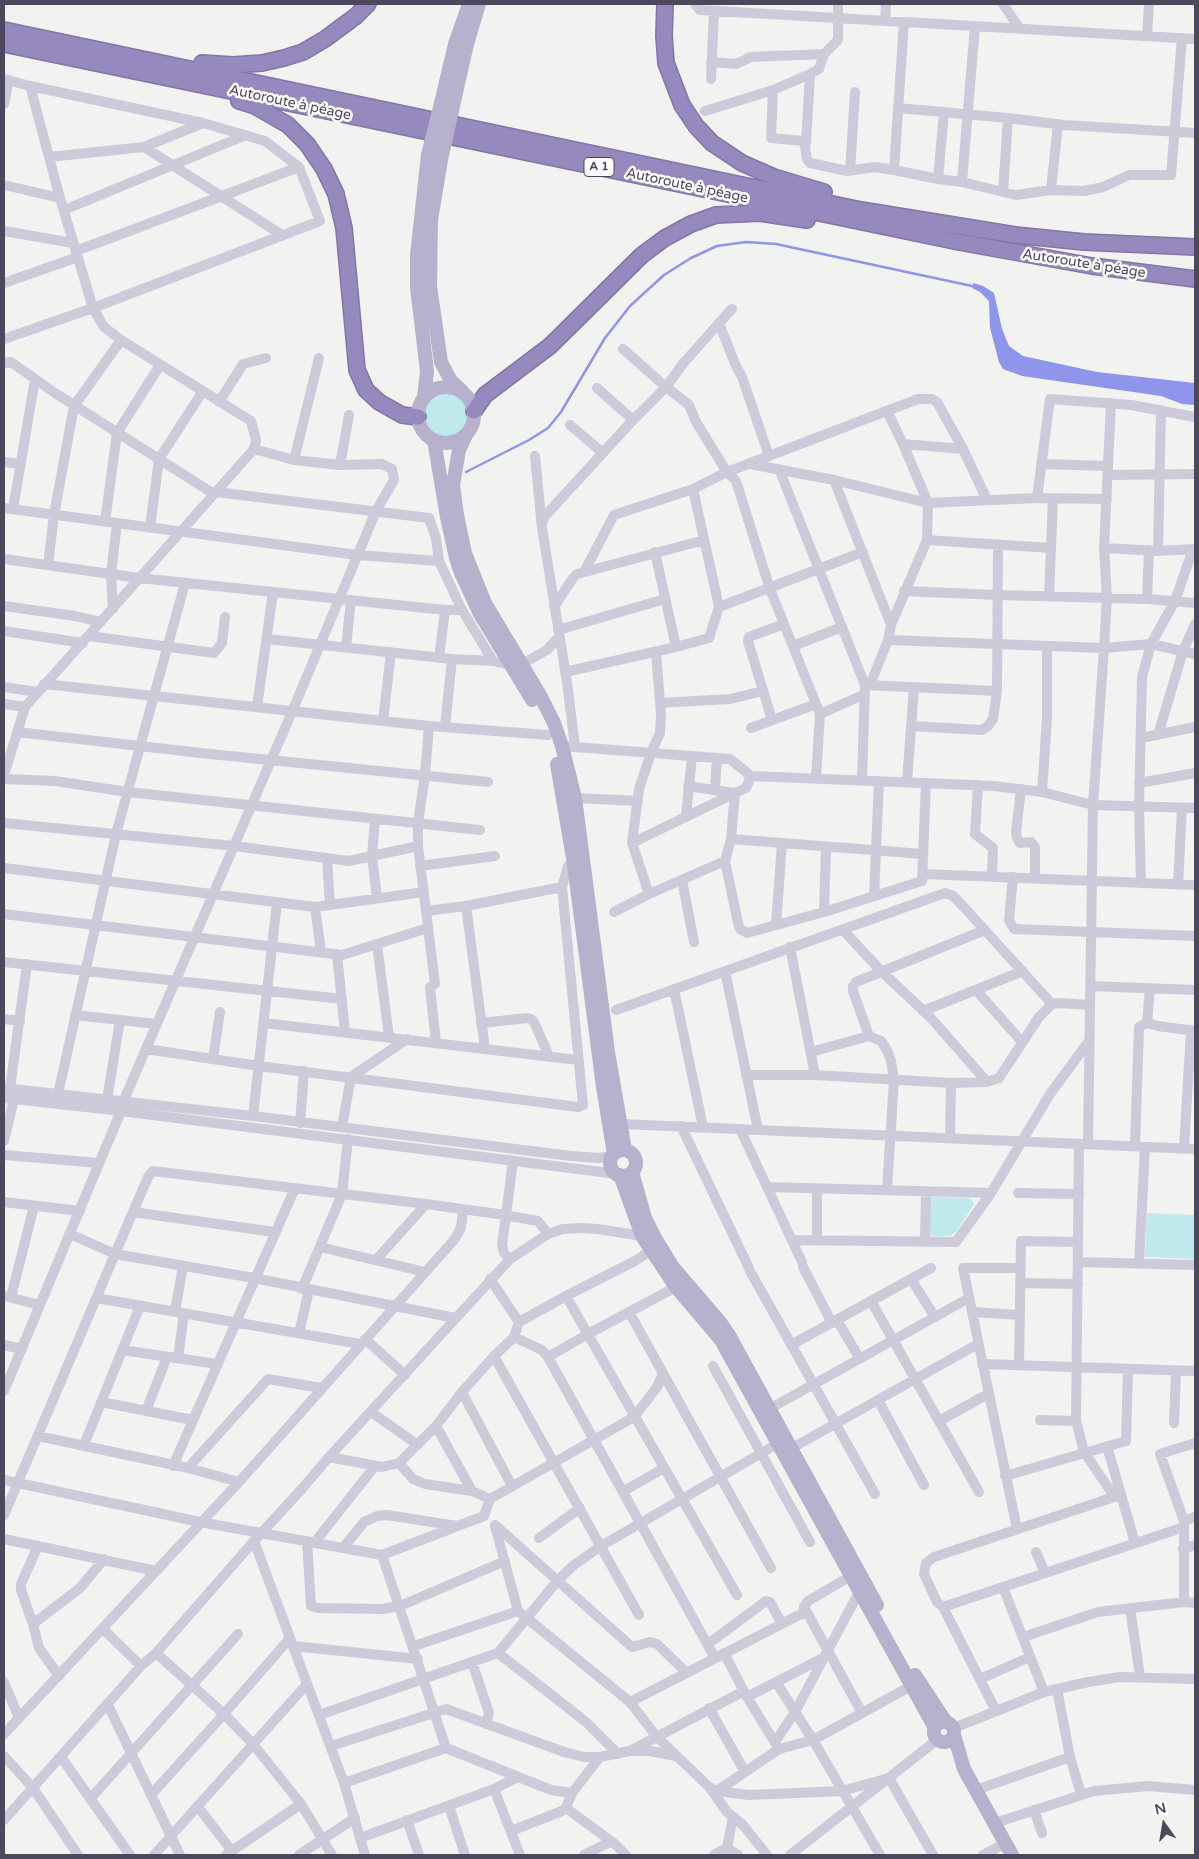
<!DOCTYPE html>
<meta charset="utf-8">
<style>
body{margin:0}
#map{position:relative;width:1199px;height:1859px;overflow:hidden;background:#f2f2f0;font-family:"Varela Round",sans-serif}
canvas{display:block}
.frame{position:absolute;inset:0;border:5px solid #4d485d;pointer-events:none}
.north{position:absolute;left:1139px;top:1799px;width:50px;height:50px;-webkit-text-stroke:4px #fff;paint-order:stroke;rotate:347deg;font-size:14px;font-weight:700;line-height:20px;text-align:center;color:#4d485d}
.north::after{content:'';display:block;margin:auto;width:18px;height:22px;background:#4d485d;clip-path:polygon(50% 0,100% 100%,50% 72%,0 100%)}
</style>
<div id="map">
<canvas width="1199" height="1859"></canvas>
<div class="frame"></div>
<div class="north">N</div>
</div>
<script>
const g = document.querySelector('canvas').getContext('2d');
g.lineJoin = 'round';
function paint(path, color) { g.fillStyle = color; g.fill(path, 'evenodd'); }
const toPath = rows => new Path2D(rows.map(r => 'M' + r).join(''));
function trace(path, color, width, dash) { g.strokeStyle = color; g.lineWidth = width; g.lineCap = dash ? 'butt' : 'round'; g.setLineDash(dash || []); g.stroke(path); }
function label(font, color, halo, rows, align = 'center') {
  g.font = font + ' "Varela Round",sans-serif'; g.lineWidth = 5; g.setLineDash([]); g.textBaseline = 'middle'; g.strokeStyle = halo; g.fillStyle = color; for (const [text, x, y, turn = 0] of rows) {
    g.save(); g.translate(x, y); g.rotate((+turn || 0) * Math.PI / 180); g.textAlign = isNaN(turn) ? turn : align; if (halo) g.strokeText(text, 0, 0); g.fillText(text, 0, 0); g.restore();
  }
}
const green = toPath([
 '424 416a23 23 0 1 1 46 0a23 23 0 1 1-46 0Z',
 [931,1197,970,1198,974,1204,956,1232,950,1236,932,1236,929,1232,930,1199],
 [1147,1213,1195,1215,1195,1259,1145,1257]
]);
const water = toPath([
 [973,283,983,286,994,293,1002,329,1009,346,1023,356,1097,372,1195,383,1195,405,1182,404,1161,396,1022,376,1003,369,999,362,990,328,989,301,980,292,972,288]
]);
const stream = toPath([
 [466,472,529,440,548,428,561,412,605,338,630,306,664,275,691,258,717,246,746,242,776,244,972,286]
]);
const minor = toPath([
 [695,4,700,10,1195,39],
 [1003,4,1020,29],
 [885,21,886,4],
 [1147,36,1149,4],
 [711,62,736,64,751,57,824,54,838,40,838,4],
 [4,79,30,86,60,198,93,308,104,327,121,340,251,421,256,440,254,449,25,707,4,775],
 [711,79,714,11],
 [773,90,771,138,804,141,807,159,810,163,847,171,875,167,894,170,938,179,962,182,1016,195,1051,190,1084,191,1103,187,1129,175,1171,175,1182,38],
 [4,104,9,80],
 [898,108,1008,118,1064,125,1195,133],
 [705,111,773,90,810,74,819,69,824,54],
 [806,143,810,74],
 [144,147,282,235],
 [49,157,144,147,203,123],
 [894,170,904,22],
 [850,171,855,92],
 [938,179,944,112],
 [962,182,975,26],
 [4,185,60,198],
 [1051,190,1058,124],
 [1003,192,1008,118],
 [64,210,246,135],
 [4,231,73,243],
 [76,251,299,167],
 [4,283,78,257],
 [719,323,732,309],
 [4,339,93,308,320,221,299,167,265,141,203,123,30,86],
 [4,363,11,362,55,393,214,494],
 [597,388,633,420],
 [219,402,243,364,266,358],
 [887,411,903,444,928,503,927,540,891,625],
 [570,425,603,453],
 [903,444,963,449],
 [535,456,542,528,567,682,575,747],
 [769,456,742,377,735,364,719,323,682,365,666,387,689,405,696,422,727,472,736,481,770,589,820,714,816,778],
 [294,460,319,358],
 [4,462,21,464],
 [750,464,834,480,928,503,1037,498,1107,499],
 [1041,464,1108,466],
 [340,465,349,415],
 [779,469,865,685,862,780],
 [1108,475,1195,474],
 [834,480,891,625,888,640,870,685],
 [216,492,429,518,436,538,439,561,462,610,493,661],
 [1037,498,1050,399,1131,405,1195,417],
 [4,508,357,555,439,561],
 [13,509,35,379],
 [105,522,117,433,160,365],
 [542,523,545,516,633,420,666,387,623,349],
 [150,528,159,459,203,391],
 [927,540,1051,548],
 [1104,548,1158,551,1195,549],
 [1158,551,1161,410],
 [655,552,676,647],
 [4,559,139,578,445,610,462,610],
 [48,565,54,515,74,406,121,340],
 [584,572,614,515,693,489],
 [904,591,998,595,1147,599,1195,603],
 [1049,597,1053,498],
 [1147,599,1149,550],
 [4,606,75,616,101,622],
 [554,607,573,578,577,574,697,542,704,543],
 [719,607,693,489,727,472,918,399,932,399,937,402,963,449,987,500],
 [113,609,111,574,117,523],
 [558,630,665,599],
 [4,631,83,643],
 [89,636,214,653,222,643,225,617],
 [267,639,452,659,493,661,510,665],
 [888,640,1104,648,1151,644,1195,654],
 [793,646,842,627],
 [346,647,351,600],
 [439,658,445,610],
 [522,664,547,650,559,637],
 [565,672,676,647,709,638,719,607,863,552],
 [44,684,429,726,548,735],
 [866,685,997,691],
 [4,687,37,692],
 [660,703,730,699,763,691],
 [4,704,25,707],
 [257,707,273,592],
 [820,714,865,694],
 [772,720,748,641,749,637,784,624],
 [383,721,391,652],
 [429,726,425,775,418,823,418,846,435,984,430,987,436,1043],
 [911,726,982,730,988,726,993,719,997,691,998,546],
 [445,727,452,659],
 [751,728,816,704],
 [17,732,210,754,488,782],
 [1158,735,1183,651,1195,624],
 [1141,738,1195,727],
 [562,746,730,759,751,776,994,786,1042,792,1093,805,1195,808],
 [751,776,746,788,735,793,731,839,725,861,738,923,740,929,747,933,824,912,922,881,926,783],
 [4,779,55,781,128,792,480,830],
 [907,782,914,687],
 [1139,783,1195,773],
 [978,785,975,834,993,848,992,877],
 [688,786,734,793],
 [1021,789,1016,832,1017,838,1020,843,1031,842,1035,847,1035,878],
 [715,790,717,758],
 [1042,792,1047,719,1047,647],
 [575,798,638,801],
 [686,816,692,756],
 [375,819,372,856,377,898],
 [4,823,234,846,349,861,418,846],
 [731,839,923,854],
 [632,843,639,789,651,753,660,733,661,715,656,652],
 [327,858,330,905],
 [420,866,495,856],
 [4,868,315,907,424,892],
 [923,874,1195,885],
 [1013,877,1009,920,1014,929,1195,936],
 [682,880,694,942],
 [1141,883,1139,807,1142,677,1151,644,1175,601,1193,549],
 [1178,884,1182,808],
 [562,887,568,866,574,864],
 [649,894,632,843,735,793],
 [874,896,879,781],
 [466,906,485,1049],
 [315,907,321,952],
 [614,912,649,894,725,861],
 [824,912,826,847],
 [4,914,342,955,428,928],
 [776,925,782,843],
 [843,930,881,971,930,1017,987,1082],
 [377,944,389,1037],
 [790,947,815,1075],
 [337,954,345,1032],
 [4,962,342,999],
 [725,971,758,1130],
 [1090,986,1195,990],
 [674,989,703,1127],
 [976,990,1022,1042],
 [616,1010,945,893,953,896,962,905,1052,1004],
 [923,1011,1023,971],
 [75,1015,156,1024],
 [4,1019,20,1021],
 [264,1023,578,1060],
 [481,1023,527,1018,531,1019,534,1022,549,1056],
 [1147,1023,1150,989],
 [869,1036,853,991,853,986,856,982,985,930],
 [146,1049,259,1066,578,1107,583,1105,562,887,466,906,426,911],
 [811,1052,869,1036,881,1041,887,1050,891,1061,894,1079,887,1190],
 [213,1059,220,1012],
 [746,1075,815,1075,951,1083,987,1082,999,1078,1039,1017,1052,1004,1057,1003,1090,1005],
 [4,1088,253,1116,571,1156,599,1158,612,1156],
 [10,1088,27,964],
 [58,1094,116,834,185,583],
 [4,1098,121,1111,617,1174],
 [107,1100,120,1020],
 [123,1102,292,712,376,511,394,480,392,469,382,464,340,465,294,460,254,449],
 [253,1116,277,902],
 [300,1123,304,1071],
 [621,1124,1195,1149],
 [681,1126,749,1268],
 [342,1127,351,1077,407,1039],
 [740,1129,802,1262],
 [950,1138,951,1083],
 [4,1141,14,1099],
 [1079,1144,1076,1421,1084,1452,1114,1496],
 [1088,1144,1093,805,1104,648,1107,598,1104,548,1111,403],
 [1135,1146,1139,1027,1147,1023,1158,1026,1195,1031],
 [1184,1148,1191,1030],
 [4,1155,99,1163],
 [767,1187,991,1193],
 [1018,1193,1079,1194],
 [4,1202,80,1211],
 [133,1212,274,1232],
 [70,1234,115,1254,254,1278,455,1318],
 [792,1240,956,1242,991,1193,1050,1094,1089,1041],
 [817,1241,817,1189],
 [925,1242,926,1191],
 [320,1247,425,1272],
 [510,1259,504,1253,502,1245,513,1161],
 [376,1260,426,1204],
 [1078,1262,1195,1265],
 [1139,1264,1145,1147],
 [803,1267,832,1323],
 [750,1271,875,1494],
 [490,1279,519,1322],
 [911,1279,935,1317],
 [1020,1283,1078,1284],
 [302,1289,342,1194,348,1139],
 [4,1296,40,1305],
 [566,1296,737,1595],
 [11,1297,34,1206],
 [96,1298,360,1344],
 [871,1301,979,1492],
 [175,1311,183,1266],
 [629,1312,771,1568],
 [972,1312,1020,1315],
 [837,1320,860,1359],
 [299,1333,309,1290],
 [514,1337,542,1350,548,1357,588,1334,676,1287],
 [365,1339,405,1375],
 [4,1345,22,1349],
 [791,1345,931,1268],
 [122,1350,217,1364],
 [494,1356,639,1615],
 [548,1357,715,1658],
 [178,1358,184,1313],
 [982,1364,1195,1371],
 [713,1366,810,1542],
 [1019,1366,1021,1241,1078,1242],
 [4,1391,121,1111],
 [462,1392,512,1486],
 [878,1400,924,1485],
 [101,1402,193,1420],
 [771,1408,969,1298],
 [146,1411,167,1357],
 [371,1412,418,1445],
 [1040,1420,1076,1421],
 [939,1421,988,1394],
 [1174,1423,1176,1371],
 [436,1426,472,1491],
 [38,1436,188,1468,239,1482],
 [84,1445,140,1306],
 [1107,1446,1135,1543],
 [792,1448,978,1344],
 [329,1457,382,1467,399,1463,436,1426,462,1392,494,1356,514,1337,519,1322,566,1296,635,1261,651,1250],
 [399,1463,413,1479,425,1484,472,1491,490,1499],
 [173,1466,295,1188],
 [188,1468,268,1379,321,1388],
 [1005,1476,1126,1441,1128,1369],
 [4,1480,200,1522,382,1555,484,1516],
 [624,1491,664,1468],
 [4,1515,115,1254,148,1177,153,1171,426,1204,505,1215,538,1221,548,1234],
 [484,1516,490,1499,634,1417,657,1387,663,1373],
 [1184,1521,1195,1517],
 [495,1525,632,1647,650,1642,657,1644,687,1673],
 [495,1526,518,1611,630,1702,656,1736,709,1787,717,1791,749,1795,842,1791,889,1778,933,1855],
 [1017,1529,963,1268,1021,1268],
 [539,1538,580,1508],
 [4,1539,156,1571],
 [254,1541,344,1783,365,1855],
 [307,1541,311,1606,318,1608,382,1609,400,1606,505,1561],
 [315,1542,375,1466],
 [343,1548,364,1522,377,1516,387,1515,457,1526],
 [1183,1549,1195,1545],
 [1036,1552,1045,1573],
 [382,1555,446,1748],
 [851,1576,808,1601,804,1607,862,1713],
 [1003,1587,1044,1692],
 [1184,1602,1184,1521,1160,1454,1195,1443],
 [943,1607,1184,1527],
 [1130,1608,1140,1676],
 [33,1624,21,1590,21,1584,38,1546],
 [103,1629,141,1666],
 [1023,1637,1098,1612,1184,1602,1195,1603],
 [708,1644,766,1601,770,1602,782,1624],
 [293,1646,418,1659],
 [414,1646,518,1611],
 [156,1653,224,1714,253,1744,301,1804,332,1855],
 [498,1653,586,1722,618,1754],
 [724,1653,747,1697,777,1746],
 [472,1662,489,1713,486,1724],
 [59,1676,39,1648,33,1624,80,1588,104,1559],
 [980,1679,1030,1657],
 [4,1682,19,1718],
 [776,1682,813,1740,880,1855],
 [1057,1689,1070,1757,1081,1794],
 [747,1697,825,1657],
 [630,1702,805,1612],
 [108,1705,180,1855],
 [709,1708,745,1772],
 [996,1711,943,1607,937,1602,924,1574,926,1563,934,1557,1120,1495],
 [319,1715,498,1653,558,1580,574,1565,601,1546,777,1444],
 [954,1728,1044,1692,1088,1682,1120,1677,1195,1679],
 [4,1734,239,1482,454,1240,461,1228,463,1209],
 [775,1742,795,1712,859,1592],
 [331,1746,446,1709,564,1752,584,1757,600,1757,629,1751,650,1751,676,1756],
 [630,1751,744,1691],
 [4,1756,33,1788,78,1855],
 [61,1757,130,1855],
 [344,1783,446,1748,551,1790,572,1793,600,1757],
 [710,1788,727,1812,743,1825,767,1855],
 [494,1789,518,1777],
 [976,1790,1070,1757],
 [717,1791,779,1749,813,1740,911,1686],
 [151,1795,224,1714,290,1638],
 [90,1799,238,1634],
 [449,1806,465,1855],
 [198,1807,232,1851],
 [566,1808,615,1844,626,1855],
 [1034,1810,1042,1833],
 [4,1820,141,1666,156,1653,254,1541,300,1491,329,1457,510,1259,548,1234,563,1229,582,1228,598,1229,642,1236],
 [407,1820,419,1855],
 [995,1823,1094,1791,1148,1786,1195,1790],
 [511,1831,562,1811,566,1808,572,1793],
 [360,1838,494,1789,520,1855],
 [727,1848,733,1817],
 [154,1855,307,1684],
 [226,1855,301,1804],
 [299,1855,355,1818],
 [584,1855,610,1842],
 [714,1855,727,1848,738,1855],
 [790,1855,937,1740],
 [983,1855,1006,1843]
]);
const major = toPath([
 [441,103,455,44,469,4],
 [453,106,467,44,479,4],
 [441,160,431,220,430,286,441,362,451,381,462,391],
 '418 415a28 28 0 1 1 56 0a28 28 0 1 1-56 0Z',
 [424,398,427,371,417,288,417,255,428,155],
 [466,435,459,450,453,485,457,515,465,553,485,603,540,695,554,723,562,746,575,798,608,1052,625,1150],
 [434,440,447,517,456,558,461,573,480,614,532,700],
 [557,764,574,864,603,1087,614,1154],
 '610 1163a13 13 0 1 1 26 0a13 13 0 1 1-26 0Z',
 [632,1172,645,1218,655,1238,672,1266,720,1322,729,1335,877,1605],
 [620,1175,642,1236,676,1287,721,1340,935,1728],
 [915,1675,946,1722],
 '934 1732a10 10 0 1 1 20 0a10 10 0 1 1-20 0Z',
 [954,1735,964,1769,1012,1855]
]);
const highway = toPath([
 [665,4,664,36,666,63,682,105,696,126,712,143,742,163,774,177,824,192],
 [4,30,861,210,1015,235,1084,242,1195,247],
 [4,44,959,242,1092,266,1195,279],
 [202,63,233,65,262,63,284,58,303,52,325,39,356,16,368,4],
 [239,101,255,106,288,125,307,144,324,169,336,194,344,228,357,370,366,390,379,402,402,415,418,417],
 [474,411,485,395,550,346,642,255,665,238,691,224,716,215,760,213,807,220]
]);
const majorBridge = toPath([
 [428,155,441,103],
 [441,160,453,106]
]);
const shields = [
 [599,167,30]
];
const shieldNames = [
 ["A 1",599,167]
];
const streetNames = [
 ["Autoroute à péage",290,103,12],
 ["Autoroute à péage",687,186,12],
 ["Autoroute à péage",1084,264,9]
];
paint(green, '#c0e9ee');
paint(water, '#8f95ea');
trace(stream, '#8f95ea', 2.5);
trace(highway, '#8275a9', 18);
trace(minor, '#cdcad9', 10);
trace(major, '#b7b1ce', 14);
trace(highway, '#9689bd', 15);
trace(majorBridge, '#b7b1ce', 14);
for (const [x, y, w] of shields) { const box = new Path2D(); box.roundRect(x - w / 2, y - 9.5, w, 19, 4); g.fillStyle = '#fff'; g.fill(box); trace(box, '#4d485d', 1); }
label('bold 12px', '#4d485d', null, shieldNames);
label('14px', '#4d485d', '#fff', streetNames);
</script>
